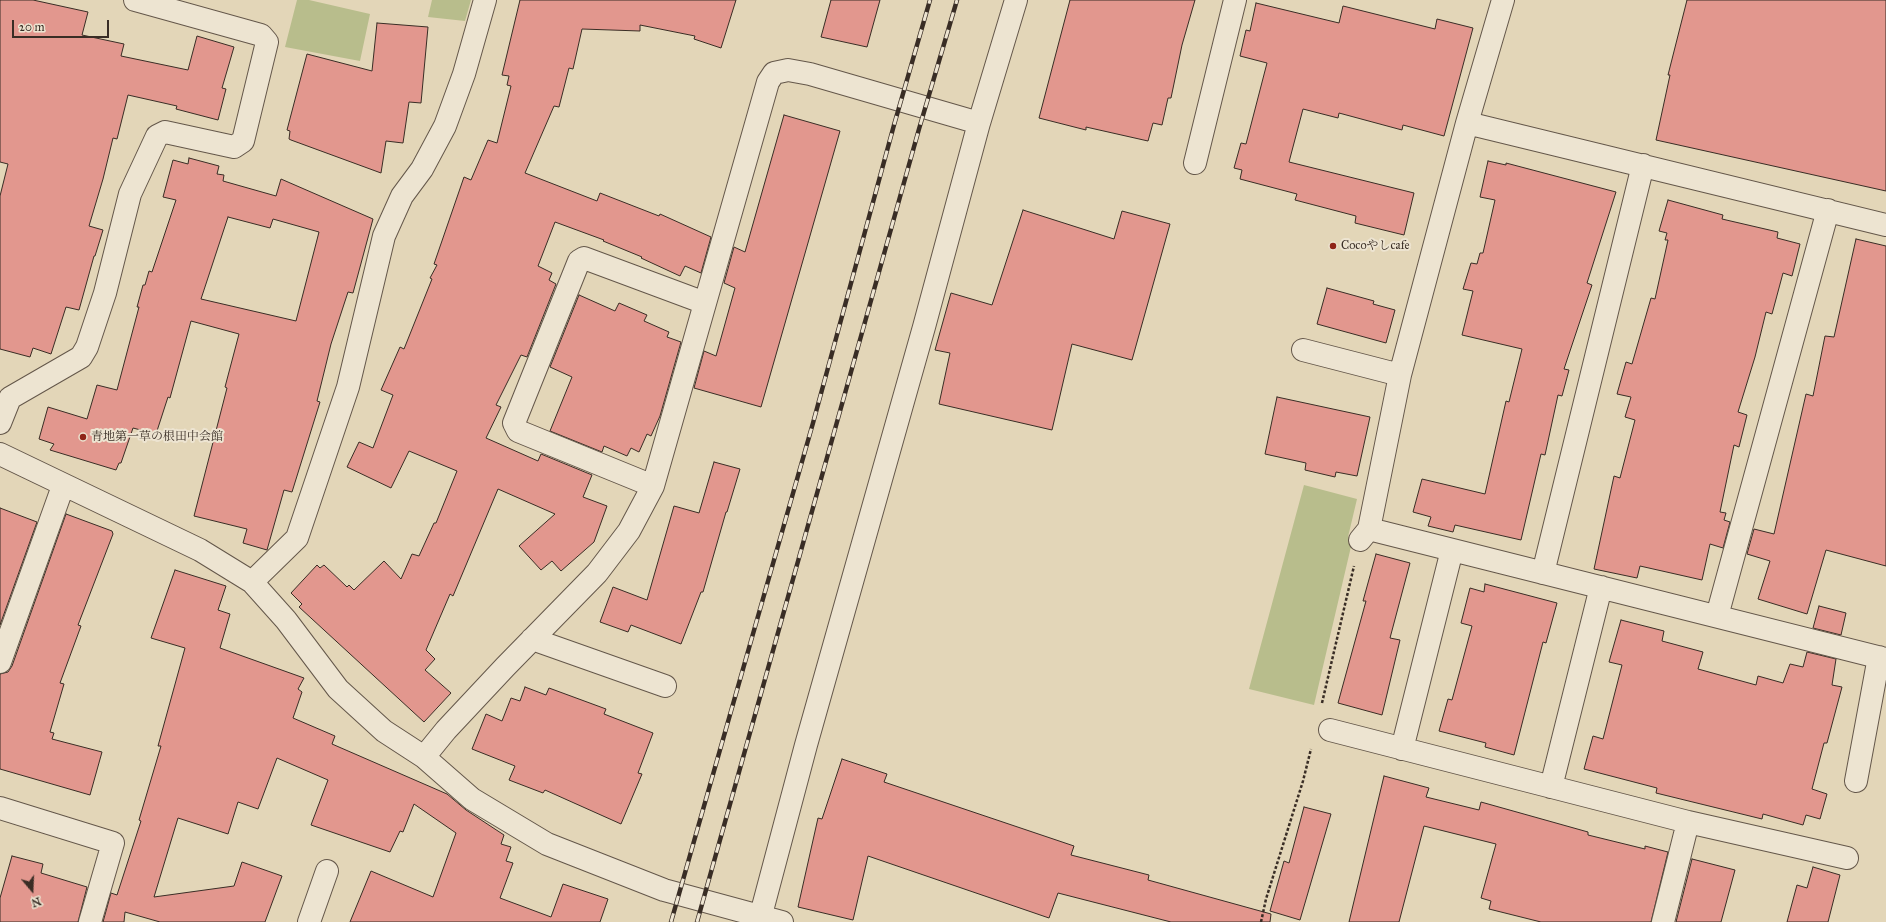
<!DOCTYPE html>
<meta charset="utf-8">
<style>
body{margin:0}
#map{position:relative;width:1886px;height:922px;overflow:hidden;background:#e3d6b8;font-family:"IM FELL Great Primer",serif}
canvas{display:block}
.north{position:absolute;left:12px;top:870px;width:40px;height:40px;-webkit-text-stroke:3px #ede4d1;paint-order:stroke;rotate:161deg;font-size:11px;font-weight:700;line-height:16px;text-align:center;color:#392d25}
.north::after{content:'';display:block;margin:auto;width:14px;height:18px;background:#392d25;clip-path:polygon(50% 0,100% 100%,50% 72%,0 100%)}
.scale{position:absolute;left:12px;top:20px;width:97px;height:18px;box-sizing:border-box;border:2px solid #392d25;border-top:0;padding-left:5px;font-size:12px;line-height:14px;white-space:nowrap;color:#392d25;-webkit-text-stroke:3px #ede4d1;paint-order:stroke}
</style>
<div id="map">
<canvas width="1886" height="922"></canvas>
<div class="north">N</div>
<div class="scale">20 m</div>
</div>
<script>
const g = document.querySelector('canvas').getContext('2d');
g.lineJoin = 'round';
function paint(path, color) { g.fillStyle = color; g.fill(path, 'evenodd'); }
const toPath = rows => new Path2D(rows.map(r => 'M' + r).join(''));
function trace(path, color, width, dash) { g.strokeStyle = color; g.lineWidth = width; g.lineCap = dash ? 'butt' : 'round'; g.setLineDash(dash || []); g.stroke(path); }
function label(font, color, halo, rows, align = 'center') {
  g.font = font + ' "IM FELL Great Primer","Noto Serif JP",serif'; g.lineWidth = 4; g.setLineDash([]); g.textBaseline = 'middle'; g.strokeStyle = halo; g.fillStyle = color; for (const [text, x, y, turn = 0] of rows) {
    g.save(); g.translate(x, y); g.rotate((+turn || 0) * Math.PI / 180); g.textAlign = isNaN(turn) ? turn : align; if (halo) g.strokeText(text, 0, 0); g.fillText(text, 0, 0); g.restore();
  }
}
const green = toPath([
 [297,0,309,0,370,14,360,61,285,47],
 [432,0,471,0,465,21,428,17],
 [1304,485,1357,499,1348,537,1353,538,1314,705,1249,689]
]);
const building = toPath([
 [0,0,33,0,88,12,82,35,124,44,121,56,188,70,197,36,234,47,222,88,226,89,218,120,176,109,177,106,128,95,117,139,113,138,103,179,89,226,103,230,95,256,94,256,79,310,66,307,51,354,33,348,30,357,0,349,0,196,8,164,0,162,0,0],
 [520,0,736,0,721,48,694,39,695,36,640,25,640,31,582,29,573,69,569,68,559,107,554,106,525,173,597,201,600,193,659,216,660,214,711,237,701,273,685,266,680,276,641,258,642,257,603,241,604,240,555,222,538,266,552,273,549,280,556,284,527,357,521,355,496,405,501,407,486,438,538,461,541,454,592,475,583,497,607,506,594,542,561,571,552,561,541,570,519,546,555,514,498,489,453,596,450,594,426,650,435,659,425,670,451,693,424,722,299,607,302,604,291,593,317,565,320,568,324,565,347,587,349,585,354,590,384,561,401,579,412,554,419,556,434,523,436,523,457,471,409,451,391,488,347,467,359,442,373,448,393,395,381,390,400,347,404,349,432,279,430,278,437,265,434,264,464,177,471,180,488,140,497,143,511,86,507,85,509,76,502,75,520,0],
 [831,0,880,0,867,47,821,37,831,0],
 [1070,0,1195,0,1182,45,1171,98,1168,98,1162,125,1153,123,1148,141,1086,127,1086,130,1039,118,1070,0],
 [1687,0,1886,0,1886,191,1656,140,1670,75,1668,75,1687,0],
 [1256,3,1339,23,1343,6,1435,29,1437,19,1473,28,1444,136,1403,125,1402,130,1339,113,1338,118,1303,109,1289,162,1414,193,1404,235,1355,223,1356,216,1295,200,1297,194,1240,179,1242,170,1234,168,1241,143,1246,144,1267,63,1240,56,1246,30,1250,31,1256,3],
 [377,23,428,27,421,103,409,102,403,143,386,141,381,173,291,140,289,139,290,131,287,130,307,54,372,71,377,23],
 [784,115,840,131,761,407,694,388,704,351,716,356,735,288,724,283,734,247,745,252,784,115],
 [189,158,219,166,217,174,224,175,223,181,276,196,281,179,373,219,353,293,348,292,331,344,317,401,320,402,292,492,284,490,267,550,243,543,247,529,194,516,227,388,225,387,239,334,191,321,170,398,168,397,156,434,133,428,121,463,119,463,116,470,50,450,54,444,39,439,48,407,87,419,97,385,117,390,139,307,137,307,143,285,145,285,149,271,152,272,176,200,163,197,173,160,188,164,189,158],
 [228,217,270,228,273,219,319,232,296,321,201,299,228,217],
 [1488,161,1506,165,1506,163,1616,192,1587,283,1592,285,1564,369,1569,370,1562,396,1558,395,1545,455,1541,454,1521,540,1455,525,1453,532,1428,526,1431,517,1413,512,1422,479,1485,494,1506,401,1509,402,1522,349,1462,335,1473,291,1463,289,1471,263,1477,264,1480,253,1483,253,1495,200,1480,197,1488,161],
 [1668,200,1723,215,1722,219,1778,232,1777,238,1800,244,1792,276,1783,273,1772,314,1766,312,1755,357,1738,412,1747,415,1739,447,1734,445,1720,512,1726,513,1724,520,1730,522,1723,548,1710,544,1702,580,1640,566,1637,578,1594,569,1614,476,1620,478,1635,420,1625,417,1631,397,1617,394,1626,362,1632,364,1651,298,1655,299,1668,240,1665,240,1667,233,1659,231,1668,200],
 [1023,210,1114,239,1122,211,1170,224,1132,360,1072,344,1052,430,939,404,950,353,935,350,951,293,992,305,1023,210],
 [1856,239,1886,246,1886,566,1826,550,1807,614,1758,599,1770,561,1747,554,1754,529,1774,534,1806,394,1813,396,1825,336,1834,337,1856,239],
 [1327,288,1374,301,1373,304,1395,310,1386,343,1317,324,1327,288],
 [579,295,615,311,619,303,647,315,644,321,669,332,667,337,681,342,660,416,651,436,647,434,639,452,631,448,627,456,604,446,602,452,550,431,572,377,550,367,579,295],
 [1277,397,1370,417,1357,476,1336,472,1335,477,1305,470,1306,463,1265,454,1277,397],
 [714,462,740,469,727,512,726,512,703,592,701,592,681,644,631,625,628,632,600,622,613,587,647,600,674,506,699,513,714,462],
 [0,508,37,522,0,625,0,508],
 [66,514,112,531,113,534,78,625,81,626,60,683,64,684,50,732,54,733,52,739,102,752,90,795,0,769,0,674,8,672,12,666,66,514],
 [1376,554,1410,563,1390,638,1400,640,1382,715,1338,703,1366,601,1363,601,1376,554],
 [175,570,226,586,218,610,230,614,220,648,304,678,298,689,302,692,293,718,335,736,332,744,447,794,466,810,504,835,501,844,511,847,506,861,513,863,500,898,551,917,563,884,608,899,600,922,350,922,371,871,433,897,456,833,414,804,403,832,400,831,390,852,311,825,328,780,277,758,258,809,238,802,228,834,178,818,154,897,234,886,242,862,282,876,265,922,160,922,125,912,124,922,103,922,111,893,117,895,141,821,139,820,161,746,158,746,185,648,151,638,175,570],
 [1485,584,1557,603,1546,643,1543,642,1514,755,1485,747,1486,743,1439,731,1448,699,1452,700,1472,626,1461,623,1470,588,1484,592,1485,584],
 [1819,606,1846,613,1841,635,1813,628,1819,606],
 [1621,620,1664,631,1662,641,1703,652,1698,669,1756,685,1758,676,1783,683,1790,664,1803,667,1807,652,1836,659,1832,685,1842,687,1827,743,1824,743,1812,789,1827,794,1820,819,1806,815,1803,825,1763,814,1762,819,1656,793,1657,788,1584,769,1593,736,1603,739,1622,665,1609,662,1621,620],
 [525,687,546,695,549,688,606,709,604,714,653,733,638,773,642,774,621,824,545,790,543,793,509,780,515,766,472,749,486,714,502,721,511,698,520,701,525,687],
 [842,759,887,774,884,782,1074,846,1071,855,1149,875,1148,880,1271,914,1270,922,1171,922,1058,893,1049,918,868,856,853,920,798,907,818,818,822,819,842,759],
 [1384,776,1429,788,1426,797,1479,810,1481,802,1588,832,1588,835,1645,849,1645,846,1668,852,1651,922,1541,922,1489,909,1491,901,1481,898,1496,844,1424,826,1399,922,1349,922,1384,776],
 [1304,807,1331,814,1300,920,1270,911,1284,861,1289,863,1304,807],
 [12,856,43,864,41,873,87,887,78,922,0,922,0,898,12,856],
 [1692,859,1735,870,1721,922,1676,922,1692,859],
 [1813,867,1840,875,1828,922,1787,922,1797,885,1807,888,1813,867]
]);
const path = toPath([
 [1322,703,1354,566],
 [1261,922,1266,899,1303,781,1311,749]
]);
const minor = toPath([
 [1467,123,1886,225],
 [1195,163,1235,0],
 [1303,350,1400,375],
 [0,423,10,398,81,357,87,347,105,293,130,194,157,136,165,132,234,147,243,141,267,42,261,35,135,0],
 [0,454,200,550,252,582,286,620,338,689,384,731,424,757,472,799,547,844,664,890,782,922],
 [653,486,518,431,514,423,579,261,584,258,705,303],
 [1369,529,1886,659],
 [1360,540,1369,529,1400,375,1467,123,1503,0],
 [1543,573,1643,165],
 [252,582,297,538,348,387,384,236,402,196,422,169,445,126,464,74,485,0],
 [1717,616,1828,210],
 [532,639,665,686],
 [0,662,63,486],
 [1330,730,1688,822,1847,858],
 [1402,749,1452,550],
 [424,757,446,730,505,667,597,573,629,531,653,486,768,82,774,73,788,70,810,74,979,123],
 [1856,781,1879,657],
 [1551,787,1601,587],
 [0,808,113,843,90,922],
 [309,922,327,871],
 [759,922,806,745,924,327,979,123,1016,0],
 [1663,922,1688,822]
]);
const rail = toPath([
 [671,922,813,423,894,125,930,0],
 [697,922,919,129,957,0]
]);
const markers = [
 [1333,246,4,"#8f2418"],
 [83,437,4,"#8f2418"]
];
const poiNames = [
 ["Cocoやしcafe",1341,246],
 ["青地第一草の根田中会館",91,437]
];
paint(green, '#b8bd8c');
paint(building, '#e2978e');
trace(building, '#392d25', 1);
trace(minor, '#64574a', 24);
trace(path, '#392d25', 2.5, [3, 2]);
trace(minor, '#ede4d1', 22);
trace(rail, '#392d25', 4.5);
trace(rail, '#ede4d1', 3, [9]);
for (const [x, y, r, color] of markers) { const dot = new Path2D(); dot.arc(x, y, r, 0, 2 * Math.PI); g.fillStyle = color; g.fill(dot); trace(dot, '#ede4d1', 1.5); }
label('12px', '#392d25', '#ede4d1', poiNames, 'left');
</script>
